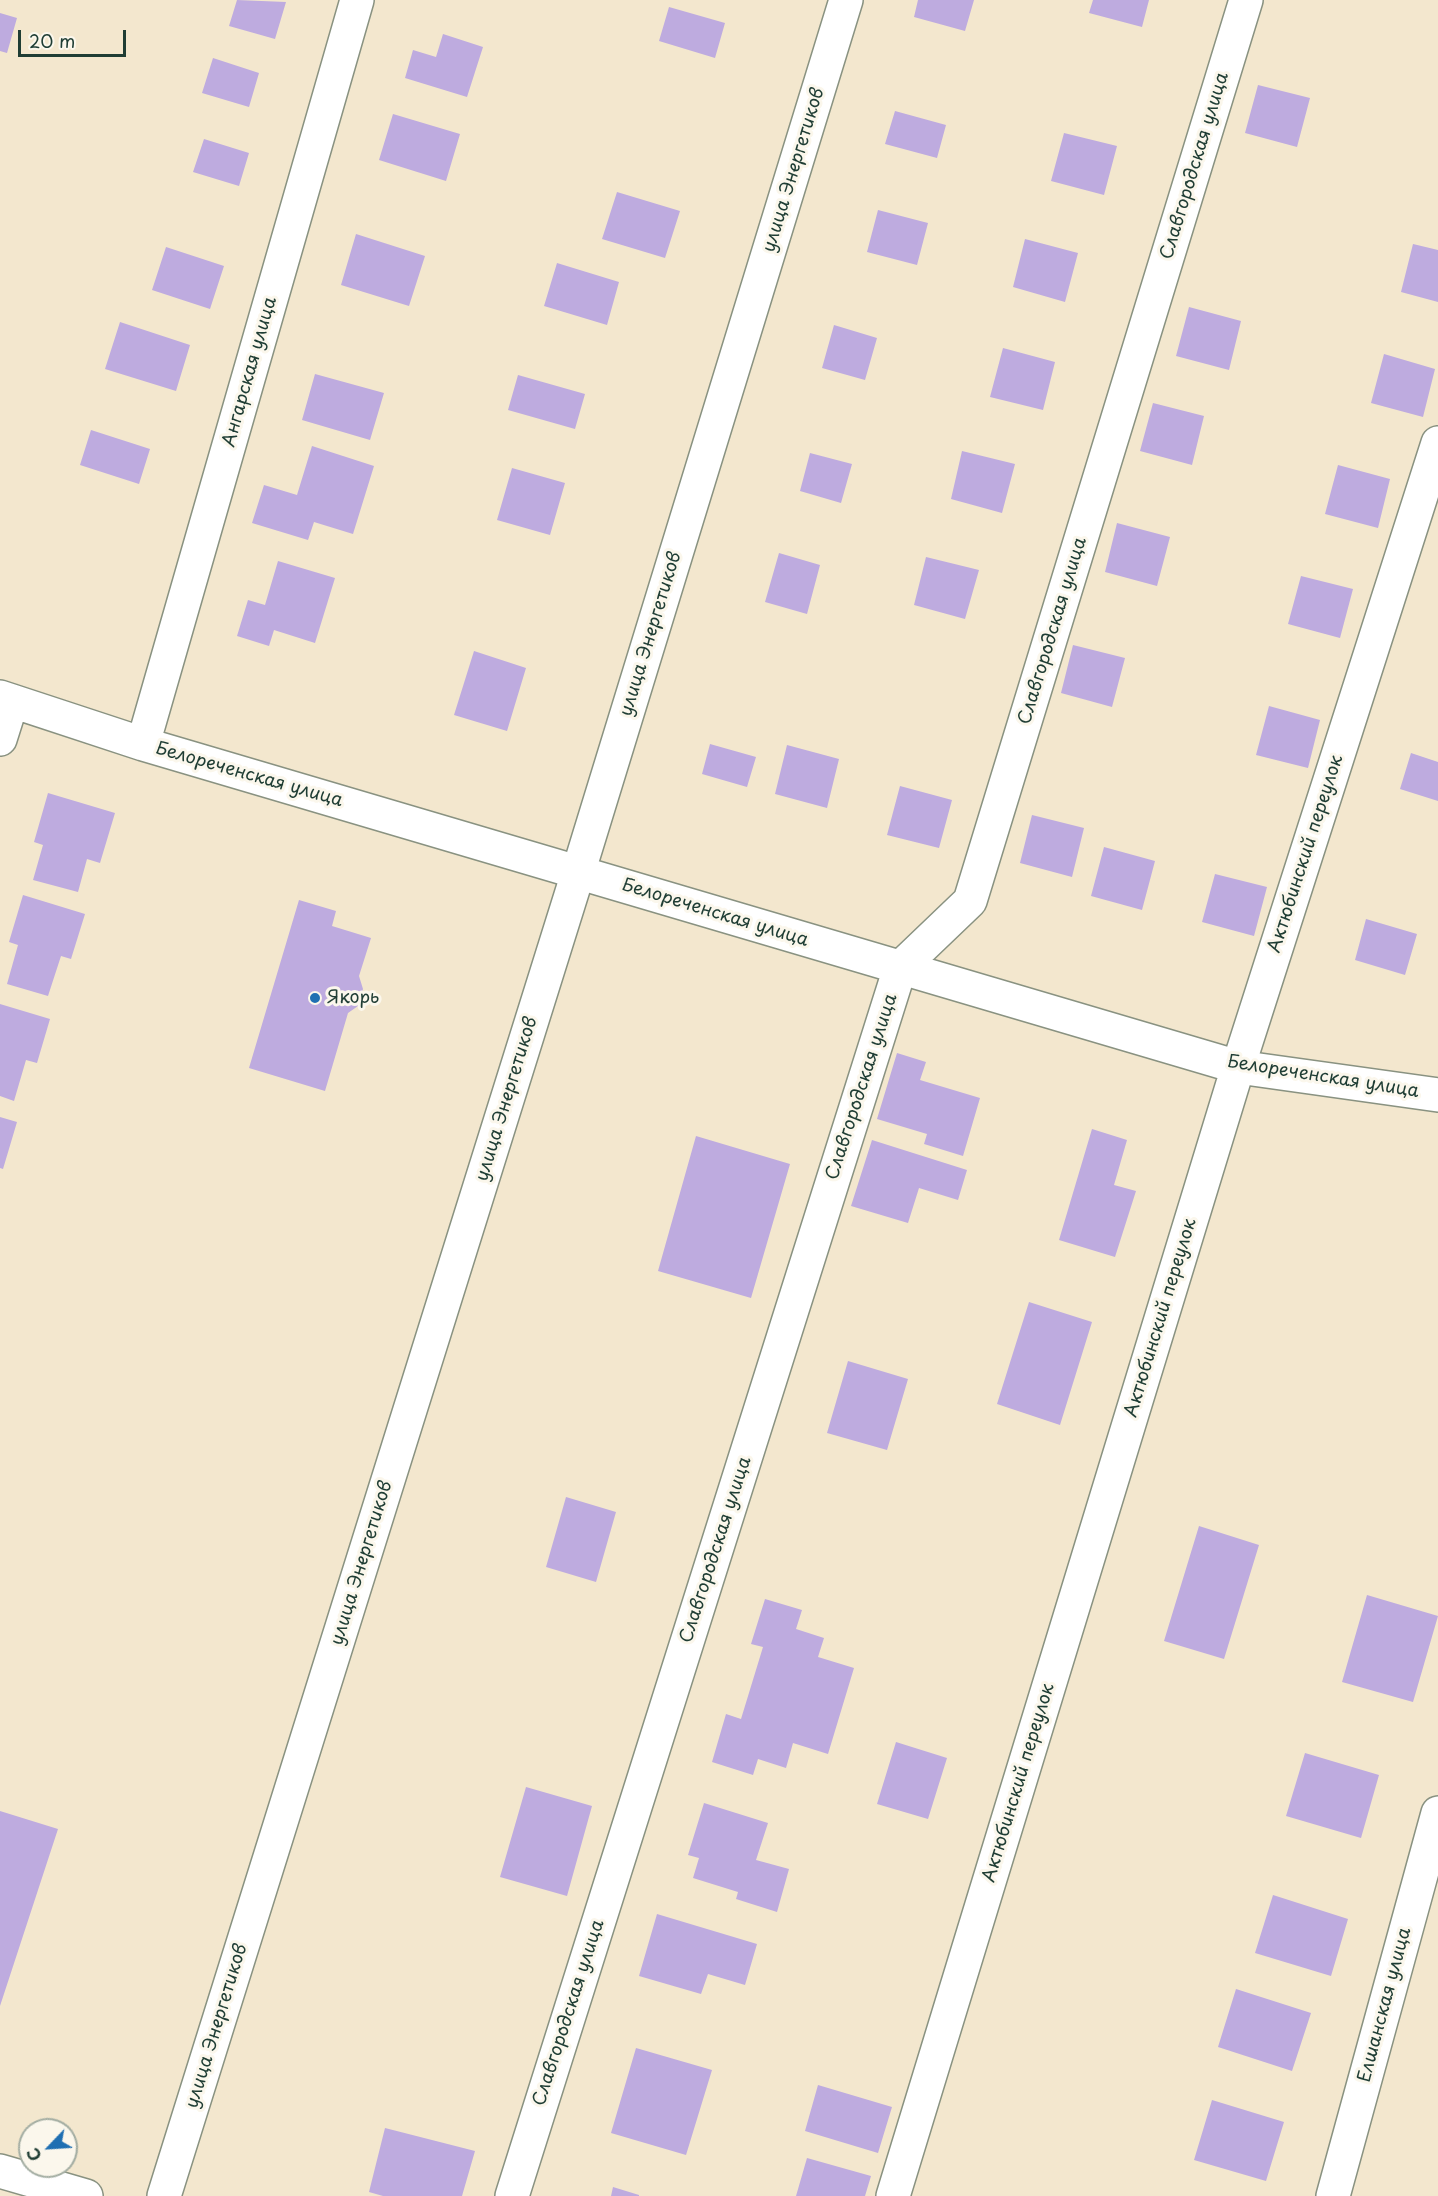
<!DOCTYPE html>
<meta charset="utf-8">
<style>
body{margin:0}
#map{position:relative;width:1438px;height:2196px;overflow:hidden;background:#f3e7ce;font-family:"Playpen Sans",sans-serif}
canvas{display:block}
.north{position:absolute;left:18px;top:2118px;width:60px;height:60px;box-sizing:border-box;background:#fbf7ec;border:2px solid #a3ada2;border-radius:50%;rotate:245deg;font-size:16px;font-weight:700;line-height:24px;text-align:center;color:#1f3d34}
.north::after{content:'';display:block;margin:auto;width:21px;height:27px;background:#1f6fb2;clip-path:polygon(50% 0,100% 100%,50% 72%,0 100%)}
.scale{position:absolute;left:18px;top:30px;width:108px;height:27px;box-sizing:border-box;border:3px solid #1f3d34;border-top:0;padding-left:8px;font-size:18px;line-height:21px;white-space:nowrap;color:#1f3d34;-webkit-text-stroke:4px #fbf7ec;paint-order:stroke}
</style>
<div id="map">
<canvas width="1438" height="2196"></canvas>
<div class="north">С</div>
<div class="scale">20 m</div>
</div>
<script>
const g = document.querySelector('canvas').getContext('2d');
g.lineJoin = 'round';
function paint(path, color) { g.fillStyle = color; g.fill(path, 'evenodd'); }
const toPath = rows => new Path2D(rows.map(r => 'M' + r).join(''));
function trace(path, color, width, dash) { g.strokeStyle = color; g.lineWidth = width; g.lineCap = dash ? 'butt' : 'round'; g.setLineDash(dash || []); g.stroke(path); }
function label(font, color, halo, rows, align = 'center') {
  g.font = font + ' "Playpen Sans",sans-serif'; g.lineWidth = 6; g.setLineDash([]); g.textBaseline = 'middle'; g.strokeStyle = halo; g.fillStyle = color; for (const [text, x, y, turn = 0] of rows) {
    g.save(); g.translate(x, y); g.rotate((+turn || 0) * Math.PI / 180); g.textAlign = isNaN(turn) ? turn : align; if (halo) g.strokeText(text, 0, 0); g.fillText(text, 0, 0); g.restore();
  }
}
const building = toPath([
 [237,0,286,2,275,39,229,26],
 [918,0,974,0,965,31,914,17],
 [1093,0,1149,0,1142,27,1089,13],
 [669,7,725,23,715,58,659,41],
 [0,13,17,18,7,53,0,51],
 [443,34,483,47,467,97,405,78,413,50,436,57],
 [213,58,259,73,249,107,202,93],
 [1258,85,1310,98,1297,147,1245,133],
 [895,111,946,125,937,158,885,144],
 [393,114,460,134,446,181,379,160],
 [1064,133,1117,146,1104,195,1051,181],
 [204,139,249,153,239,186,193,172],
 [617,192,680,211,665,258,602,239],
 [878,210,928,223,917,265,867,252],
 [356,234,425,256,409,306,341,285],
 [1025,239,1078,253,1065,302,1013,287],
 [1413,244,1438,250,1438,302,1401,292],
 [166,247,224,266,210,309,152,290],
 [557,263,619,282,607,325,544,306],
 [1189,307,1241,321,1229,370,1176,356],
 [120,322,190,345,176,391,105,369],
 [834,325,877,338,865,380,822,368],
 [1003,348,1055,362,1043,410,990,397],
 [1384,354,1435,369,1423,417,1371,403],
 [315,374,384,393,370,440,302,420],
 [518,375,585,394,575,429,508,410],
 [1153,403,1204,416,1192,465,1140,451],
 [91,430,150,449,139,484,80,465],
 [312,446,374,466,353,534,314,522,308,540,252,523,264,485,297,495],
 [962,451,1015,464,1002,513,951,499],
 [810,453,852,464,841,503,800,491],
 [1338,465,1390,479,1378,528,1325,514],
 [512,468,565,483,550,535,497,520],
 [1117,523,1170,537,1157,586,1105,572],
 [779,553,820,565,807,614,765,602],
 [926,557,979,570,965,619,914,605],
 [278,561,335,578,315,643,274,630,269,646,237,636,248,600,265,605],
 [1301,576,1353,589,1340,638,1288,624],
 [1073,645,1125,658,1112,707,1061,693],
 [474,651,526,668,507,731,454,715],
 [1269,706,1320,720,1308,768,1256,755],
 [710,744,756,757,747,787,702,774],
 [787,745,839,759,827,808,775,794],
 [1411,753,1438,762,1438,801,1400,789],
 [900,786,952,800,939,848,887,835],
 [48,793,115,813,100,863,87,859,78,892,33,880,43,845,34,842],
 [1032,815,1084,828,1072,877,1020,863],
 [1104,847,1155,861,1142,910,1091,896],
 [1215,874,1267,887,1254,936,1202,922],
 [23,895,85,914,71,959,61,956,48,996,7,984,18,945,9,942],
 [299,900,336,911,332,926,371,938,359,976,363,989,358,1006,348,1013,325,1091,249,1068],
 [1366,919,1417,934,1405,975,1355,960],
 [0,1004,50,1019,37,1063,26,1060,14,1101,0,1096],
 [897,1053,926,1062,920,1080,980,1098,963,1156,924,1144,927,1134,877,1119],
 [0,1117,17,1122,3,1169,0,1168],
 [1092,1129,1127,1140,1114,1185,1136,1191,1115,1257,1059,1240],
 [696,1136,790,1164,751,1298,658,1271],
 [872,1140,967,1170,958,1200,919,1188,908,1223,851,1206],
 [1029,1302,1092,1322,1060,1425,997,1404],
 [848,1361,908,1379,887,1450,827,1433],
 [566,1497,616,1512,596,1582,546,1567],
 [1199,1526,1259,1545,1224,1659,1164,1641],
 [1367,1595,1438,1616,1413,1702,1342,1682],
 [765,1599,802,1610,796,1629,824,1638,818,1657,854,1668,828,1754,793,1743,786,1768,758,1759,753,1775,712,1762,726,1714,741,1719,763,1647,751,1644],
 [896,1742,947,1758,928,1819,877,1804],
 [1305,1753,1379,1775,1361,1838,1286,1816],
 [526,1787,592,1806,567,1896,500,1877],
 [704,1803,768,1823,756,1860,789,1869,777,1912,736,1899,738,1892,693,1878,699,1858,688,1855],
 [0,1811,58,1829,0,2006],
 [1273,1895,1348,1919,1331,1976,1255,1953],
 [657,1914,757,1944,745,1985,708,1974,701,1994,639,1976],
 [1236,1989,1311,2013,1292,2071,1218,2047],
 [636,2048,712,2070,686,2155,611,2133],
 [818,2085,892,2107,878,2153,805,2131],
 [1212,2100,1284,2122,1266,2181,1194,2160],
 [385,2128,475,2151,462,2196,383,2196,369,2192],
 [807,2158,871,2176,865,2196,796,2196],
 [613,2187,639,2195,639,2196,611,2196]
]);
const street = toPath([
 [0,697,143,744,1238,1067,1438,1095],
 [0,739,12,701],
 [143,744,357,0],
 [0,2171,86,2196],
 [512,2196,900,968,970,901,1246,0],
 [893,2196,1238,1067,1438,443],
 [1333,2196,1438,1813]
]);
const primary = toPath([
 [164,2196,578,873,846,0]
]);
const markers = [
 [315,998,6,"#1f6fb2"]
];
const streetNames = [
 ["Славгородская улица",1195,166,-73],
 ["улица Энергетиков",794,170,-73],
 ["Ангарская улица",250,372,-74],
 ["Славгородская улица",1053,631,-73],
 ["улица Энергетиков",651,634,-73],
 ["Белореченская улица",249,775,16],
 ["Актюбинский переулок",1306,854,-72],
 ["Белореченская улица",715,913,17],
 ["Белореченская улица",1323,1077,9],
 ["Славгородская улица",862,1087,-72],
 ["улица Энергетиков",507,1099,-73],
 ["Актюбинский переулок",1161,1318,-73],
 ["Славгородская улица",716,1550,-72],
 ["улица Энергетиков",362,1563,-73],
 ["Актюбинский переулок",1019,1783,-73],
 ["Елшанская улица",1385,2005,-75],
 ["Славгородская улица",569,2013,-72],
 ["улица Энергетиков",217,2026,-73]
];
const poiNames = [
 ["Якорь",327,998]
];
paint(building, '#beabdf');
trace(street, '#899281', 36);
trace(primary, '#899281', 36);
trace(street, '#fff', 33);
trace(primary, '#fff', 33);
for (const [x, y, r, color] of markers) { const dot = new Path2D(); dot.arc(x, y, r, 0, 2 * Math.PI); g.fillStyle = color; g.fill(dot); trace(dot, '#fbf7ec', 2); }
label('18px', '#1f3d34', '#fbf7ec', streetNames);
label('18px', '#1f3d34', '#fbf7ec', poiNames, 'left');
</script>
